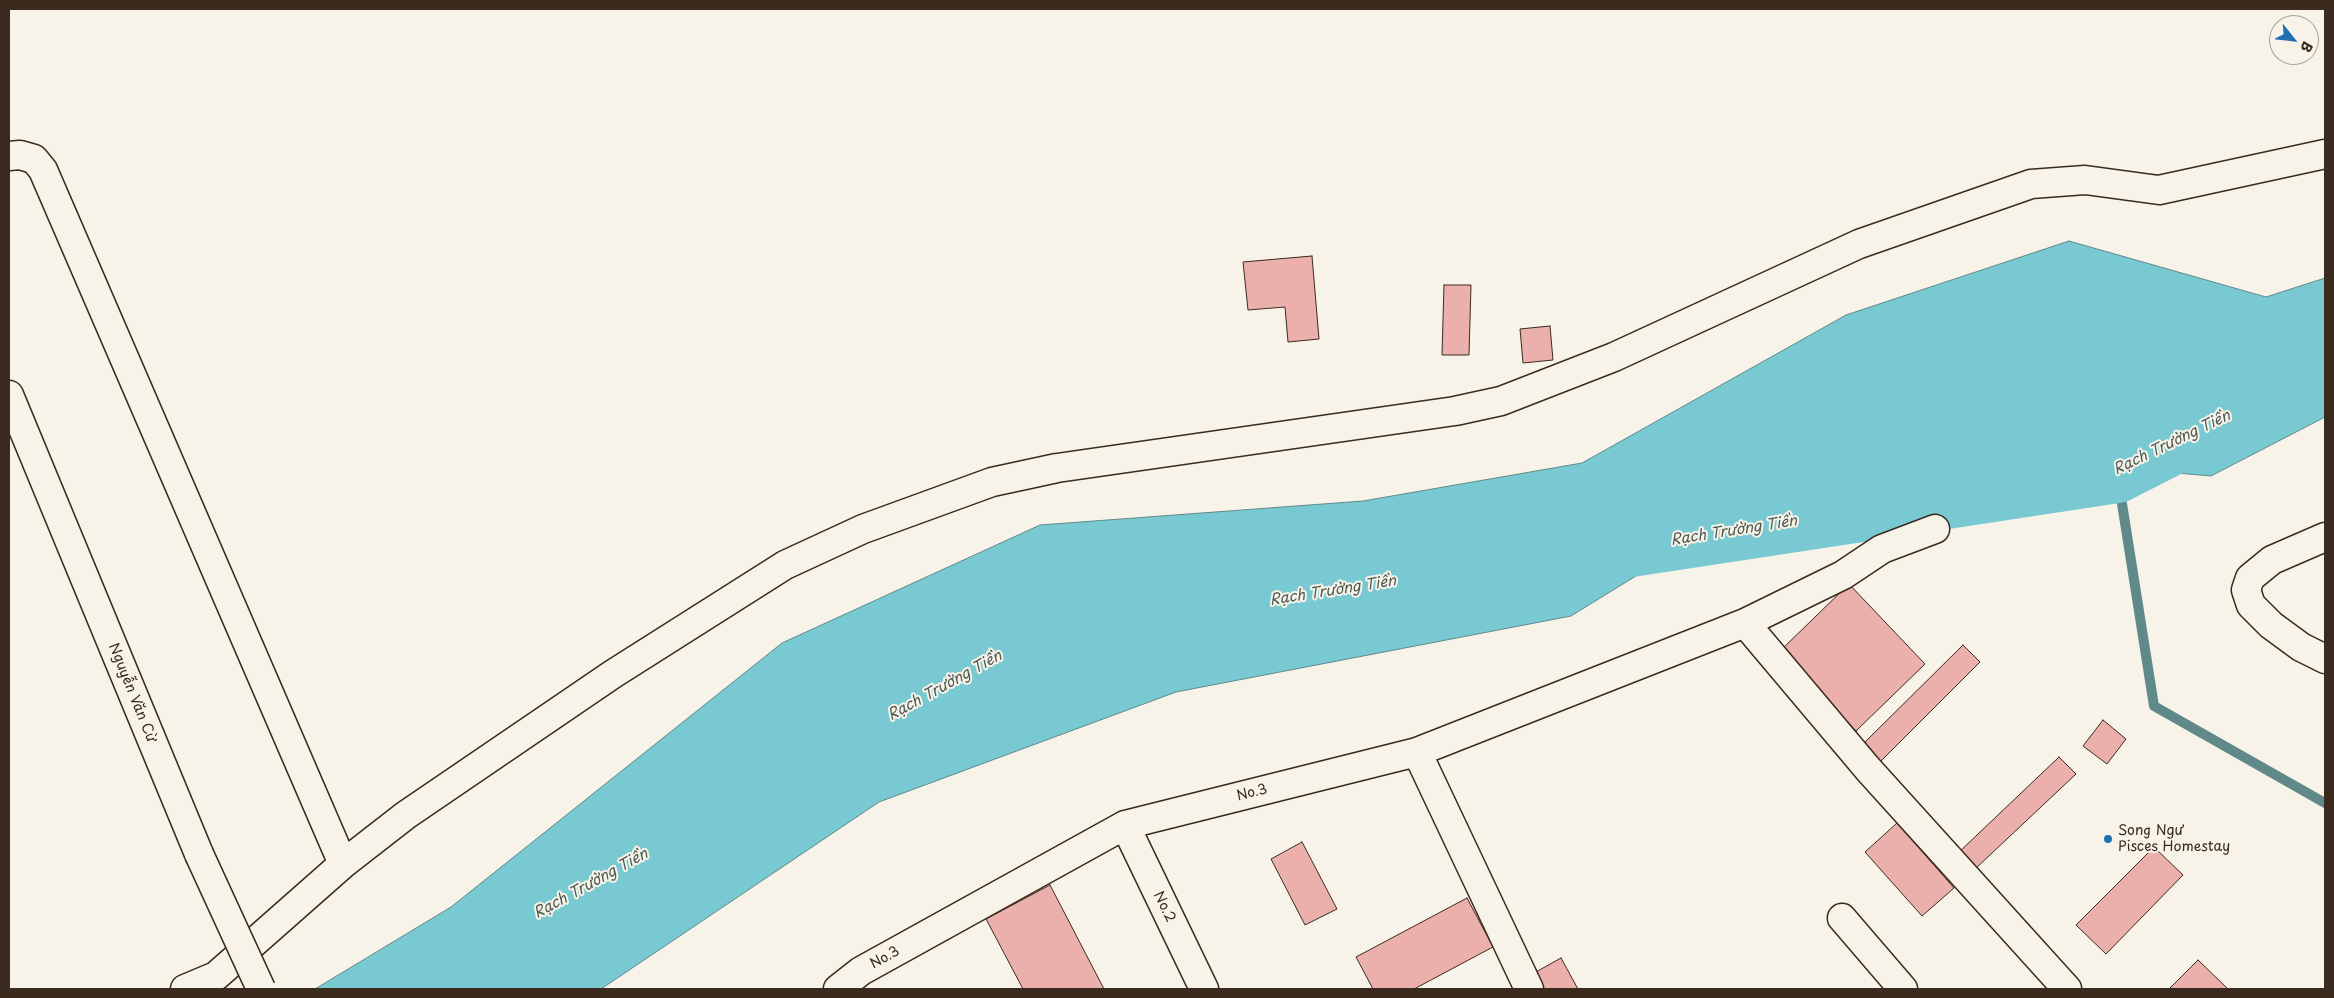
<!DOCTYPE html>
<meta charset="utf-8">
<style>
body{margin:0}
#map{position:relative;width:2334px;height:998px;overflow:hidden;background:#f7f3e8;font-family:"Playpen Sans",sans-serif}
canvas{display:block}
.frame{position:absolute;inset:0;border:10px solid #3b2a1e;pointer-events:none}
.north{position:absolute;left:2269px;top:15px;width:50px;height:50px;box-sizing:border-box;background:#f7f3e8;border:1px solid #aca397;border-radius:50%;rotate:119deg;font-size:14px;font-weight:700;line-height:20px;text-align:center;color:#3b2a1e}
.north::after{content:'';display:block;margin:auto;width:18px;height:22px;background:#1f6fb2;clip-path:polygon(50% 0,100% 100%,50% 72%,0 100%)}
</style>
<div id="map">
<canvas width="2334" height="998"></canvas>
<div class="frame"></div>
<div class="north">B</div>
</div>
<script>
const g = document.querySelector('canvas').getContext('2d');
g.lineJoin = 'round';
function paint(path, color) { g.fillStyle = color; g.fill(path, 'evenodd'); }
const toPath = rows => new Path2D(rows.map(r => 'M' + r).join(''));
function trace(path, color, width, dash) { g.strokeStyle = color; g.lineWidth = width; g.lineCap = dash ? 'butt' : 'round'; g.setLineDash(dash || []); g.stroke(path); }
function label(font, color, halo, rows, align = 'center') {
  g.font = font + ' "Playpen Sans",sans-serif'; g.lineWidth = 4; g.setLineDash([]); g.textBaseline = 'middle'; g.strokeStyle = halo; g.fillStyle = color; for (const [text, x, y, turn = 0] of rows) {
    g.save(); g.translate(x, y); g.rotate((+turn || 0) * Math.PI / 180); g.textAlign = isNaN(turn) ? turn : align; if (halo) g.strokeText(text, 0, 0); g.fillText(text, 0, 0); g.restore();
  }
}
const water = toPath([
 [2069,241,2266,297,2325,278,2325,417,2211,476,2015,459,1756,502,1571,616,1176,692,879,802,601,989,315,989,451,907,782,643,1040,525,1363,501,1582,463,1846,315,2069,241]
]);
const stream = toPath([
 [2117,472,2154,706,2325,803]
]);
const river = toPath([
 [1617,548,2117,472,2325,366]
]);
const building = toPath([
 [1312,256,1319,339,1288,342,1285,307,1248,310,1243,262,1312,256],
 [1444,285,1471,285,1469,355,1442,355,1444,285],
 [1550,326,1553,360,1523,363,1520,329,1550,326],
 [1849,584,1925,664,1856,731,1780,651,1849,584],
 [1963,645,1980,662,1879,763,1862,745,1963,645],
 [2103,720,2126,739,2107,764,2083,746,2103,720],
 [2059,757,2076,774,1974,870,1957,854,2059,757],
 [1897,823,1954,888,1922,916,1865,852,1897,823],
 [1302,842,1337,909,1305,925,1271,859,1302,842],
 [2154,847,2183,875,2106,954,2076,925,2154,847],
 [1050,885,1104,989,1023,989,986,919,1050,885],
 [1467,898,1493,947,1414,989,1373,989,1356,957,1467,898],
 [1561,958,1578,989,1543,989,1534,973,1561,958],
 [2198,960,2228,989,2169,989,2198,960]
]);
const minor = toPath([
 [9,156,20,155,34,159,43,170,343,864],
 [2325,537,2272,560,2250,578,2246,590,2251,605,2271,625,2301,647,2325,659],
 [1745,623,1843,575,1882,549,1935,529],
 [1417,752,1745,623,1868,769,2067,989],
 [1125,825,1204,989],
 [1842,918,1903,989],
 [185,989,216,976,343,864,406,815,613,674,785,565,863,529,992,482,1057,468,1455,411,1501,401,1614,357,1859,244,2031,184,2085,180,2159,190,2325,154],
 [838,989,861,971,1125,825,1417,752,1529,989]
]);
const secondary = toPath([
 [9,395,199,854]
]);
const secondaryBridge = toPath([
 [199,854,261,989]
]);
const markers = [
 [2108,839,5,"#1f6fb2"]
];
const streetNames = [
 ["Nguyễn Văn Cừ",132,693,68],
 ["No.3",1252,793,-14],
 ["No.2",1164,907,64],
 ["No.3",885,958,-29]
];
const poiNames = [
 ["Song Ngư",2118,831],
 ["Pisces Homestay",2118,847]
];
const waterNames = [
 ["Rạch Trường Tiền",2172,443,-26],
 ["Rạch Trường Tiền",1734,531,-9],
 ["Rạch Trường Tiền",1333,591,-9],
 ["Rạch Trường Tiền",945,686,-29],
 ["Rạch Trường Tiền",591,884,-29]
];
paint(water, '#78c9d2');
trace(water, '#60898a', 1);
trace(stream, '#60898a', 10);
trace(river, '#78c9d2', 62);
paint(building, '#ebb0ab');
trace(building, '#3b2a1e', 1);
trace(minor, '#3b2a1e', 31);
trace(secondary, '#3b2a1e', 31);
trace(minor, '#f7f3e8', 28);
trace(secondary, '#f7f3e8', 28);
trace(secondaryBridge, '#3b2a1e', 31, []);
trace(secondaryBridge, '#f7f3e8', 28);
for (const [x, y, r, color] of markers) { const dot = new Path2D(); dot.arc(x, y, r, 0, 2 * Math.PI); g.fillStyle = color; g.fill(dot); trace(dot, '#f7f3e8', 2); }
label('14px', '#3b2a1e', '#f7f3e8', streetNames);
label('14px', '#3b2a1e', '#f7f3e8', poiNames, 'left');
label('italic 15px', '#4d5a54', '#f7f3e8', waterNames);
</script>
